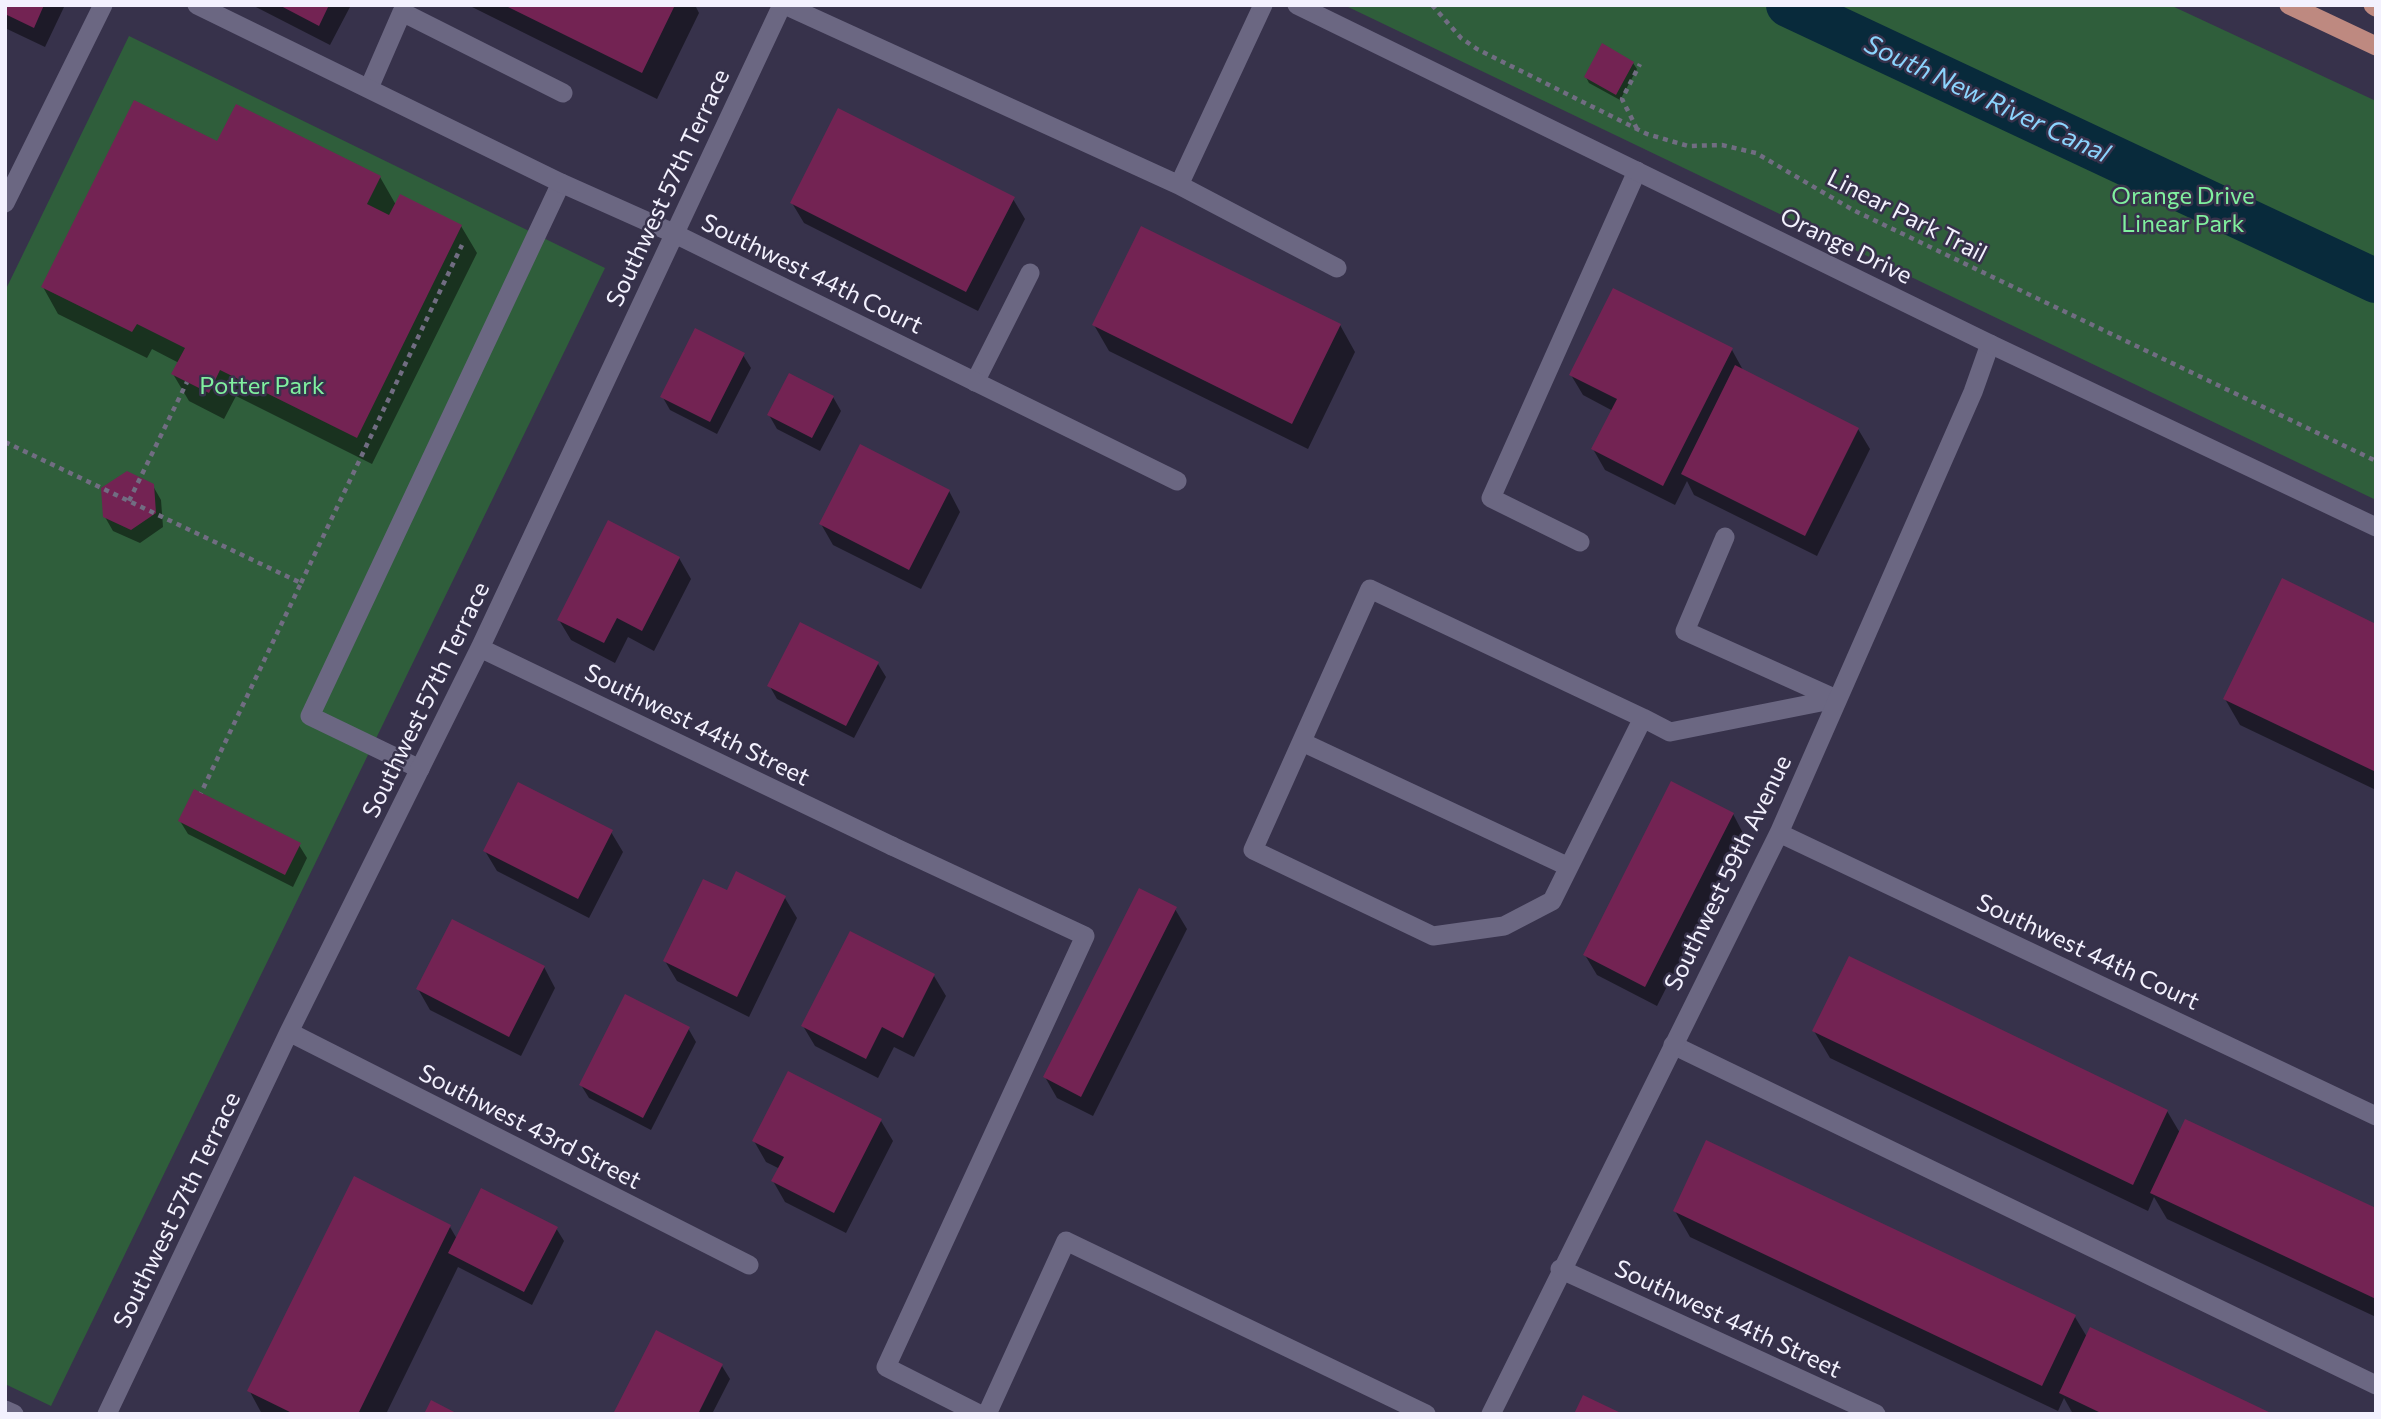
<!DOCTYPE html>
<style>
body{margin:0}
#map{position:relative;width:2381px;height:1419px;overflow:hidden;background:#37324b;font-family:Commissioner,sans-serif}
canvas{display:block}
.frame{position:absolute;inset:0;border:7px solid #f3f1fe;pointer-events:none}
</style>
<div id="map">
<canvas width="2381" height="1419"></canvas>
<div class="frame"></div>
</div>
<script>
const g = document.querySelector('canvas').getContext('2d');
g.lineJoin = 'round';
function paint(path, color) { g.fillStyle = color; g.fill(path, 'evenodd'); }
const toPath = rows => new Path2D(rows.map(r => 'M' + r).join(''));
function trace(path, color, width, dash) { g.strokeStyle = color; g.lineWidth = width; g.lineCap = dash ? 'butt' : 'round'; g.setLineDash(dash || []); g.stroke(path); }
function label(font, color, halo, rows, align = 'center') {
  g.font = font + ' Commissioner,sans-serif'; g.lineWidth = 5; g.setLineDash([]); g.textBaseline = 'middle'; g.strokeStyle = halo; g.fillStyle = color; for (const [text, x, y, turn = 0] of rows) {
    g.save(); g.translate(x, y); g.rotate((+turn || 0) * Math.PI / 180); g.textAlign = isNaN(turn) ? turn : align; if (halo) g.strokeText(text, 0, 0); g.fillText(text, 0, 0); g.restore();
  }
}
const green = toPath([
 [1344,5,2170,5,2376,101,2376,500],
 [129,36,605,268,51,1406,5,1384,5,291]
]);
const shadow = toPath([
 [5,5,65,5,45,47,5,28],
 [252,5,351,5,330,45],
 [468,5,695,5,699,13,657,99],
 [1633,63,1637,69,1620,100,1589,83,1586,77],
 [218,144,380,177,396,205,461,226,477,253,372,464,236,396,224,419,189,401,173,374,179,363,152,349,147,358,58,314,43,287],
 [1013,199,1025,219,978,311,804,223,792,203],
 [1094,325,1340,325,1355,352,1308,449,1109,351],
 [1732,350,1743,370,1858,429,1870,449,1817,556,1694,495,1687,481,1675,505,1605,470,1593,449,1613,411,1583,395,1571,375],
 [743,355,751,368,717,434,670,410,662,396],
 [833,397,841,411,820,451,777,429,769,415],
 [153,486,161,500,163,527,140,543,113,531,105,517],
 [949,491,960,512,921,589,833,545,821,524],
 [679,558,691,579,654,651,628,637,615,663,571,640,559,620],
 [2376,626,2376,790,2240,725,2225,699],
 [878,664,886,677,854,738,777,699,769,685],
 [1733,814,1744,835,1657,1006,1597,975,1585,955],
 [180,821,299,845,307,858,293,887,188,834],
 [611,832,623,852,589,918,497,871,485,851],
 [728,892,785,898,797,918,749,1017,677,981,665,961],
 [1175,909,1187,929,1093,1116,1057,1098,1045,1077],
 [544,967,555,988,521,1056,430,1010,418,989],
 [934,976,946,996,914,1057,894,1047,878,1078,815,1046,803,1026],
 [688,1028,696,1042,651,1130,589,1098,581,1085],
 [1814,1031,2167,1111,2180,1133,2376,1210,2376,1317,2167,1219,2154,1197,2148,1211,1830,1058],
 [881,1121,893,1141,846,1233,785,1202,773,1181,780,1169,766,1162,754,1141],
 [1675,1211,2075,1317,2087,1337,2269,1414,2073,1414,2064,1398,2058,1411,1690,1237],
 [450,1227,457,1239,556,1228,564,1241,532,1305,458,1267,386,1414,262,1414,249,1390],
 [722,1366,730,1379,712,1414,615,1414]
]);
const canal = toPath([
 [1788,5,2376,281]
]);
const building = toPath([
 [5,5,44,5,34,28,5,14],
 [279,5,329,5,319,26],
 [504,5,675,5,642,73],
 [1602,43,1634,62,1616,95,1584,77],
 [134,100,217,141,236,104,381,176,367,204,389,215,400,194,462,225,357,438,220,370,209,393,171,374,185,348,137,324,132,332,41,287],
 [838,108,1015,197,966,292,790,203],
 [1141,226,1341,324,1292,424,1092,325],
 [1613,288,1733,348,1663,486,1591,449,1617,399,1569,375],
 [695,328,745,353,710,422,660,397],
 [1735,365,1859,428,1805,536,1681,474],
 [789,373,834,396,812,438,767,415],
 [860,444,950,490,909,570,819,524],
 [127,471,154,484,156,513,131,530,103,517,101,488],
 [608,520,680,557,642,631,617,618,604,643,557,620],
 [2282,578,2376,624,2376,772,2223,699],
 [800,622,879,662,846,726,767,686],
 [1671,781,1734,813,1645,987,1583,955],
 [518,782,613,830,578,899,483,851],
 [194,789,301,843,285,875,178,821],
 [736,871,786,896,737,997,663,961,703,879,727,890],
 [1139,888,1177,907,1081,1097,1043,1077],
 [452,919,545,966,509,1037,416,989],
 [850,931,935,974,903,1038,882,1027,866,1059,801,1026],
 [1849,956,2168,1110,2133,1185,1812,1031],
 [625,994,690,1027,643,1118,579,1085],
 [788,1071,882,1119,834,1213,771,1181,784,1157,752,1141],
 [2185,1119,2376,1208,2376,1299,2150,1193],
 [1706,1140,2076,1315,2042,1386,1673,1211],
 [354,1176,451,1225,358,1414,294,1414,247,1391],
 [481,1188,558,1227,524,1292,448,1253],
 [2090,1327,2273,1414,2103,1414,2059,1393],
 [656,1330,723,1364,698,1414,613,1414],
 [1583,1395,1623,1414,1574,1414],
 [431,1400,458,1414,424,1414]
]);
const path = toPath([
 [1432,5,1461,38,1477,49,1647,134,1688,146,1722,145,1756,153,1853,210,2376,461],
 [1637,129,1622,99,1640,64],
 [5,442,301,583,201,793],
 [129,501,187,382],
 [301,583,462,245]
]);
const service = toPath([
 [785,5,1179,185,1337,268],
 [369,88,402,12,563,93],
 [1179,185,1263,5],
 [975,382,1030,273],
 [1580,542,1491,498,1637,171],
 [1643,718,1552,901,1504,926,1433,936,1253,850,1370,589,1643,718,1670,732,1836,699,1685,631,1725,537],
 [1302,742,1569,867],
 [420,769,310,716,561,183],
 [892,846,1085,936,886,1367,979,1414],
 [1673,1045,2376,1385],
 [987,1414,1066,1241,1426,1414]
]);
const minor = toPath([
 [197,5,561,183,673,233,1177,481],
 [5,203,103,5],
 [480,648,892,846],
 [1779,833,2376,1116],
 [289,1032,749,1265],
 [1560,1269,1876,1414],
 [5,1410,14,1414],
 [107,1414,289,1032,480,648,782,5],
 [1491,1414,1779,833,1973,392,1990,344]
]);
const tertiary = toPath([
 [1297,5,1990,344,2376,527]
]);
const primary = toPath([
 [2289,5,2376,46],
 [2373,5,2376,7]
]);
const streetNames = [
 ["Southwest 57th Terrace",668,188,-65],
 ["Linear Park Trail",1907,216,27],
 ["Orange Drive",1846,246,26],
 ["Southwest 44th Court",812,274,26],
 ["Southwest 57th Terrace",426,700,-64],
 ["Southwest 44th Street",697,725,26],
 ["Southwest 59th Avenue",1728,873,-64],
 ["Southwest 44th Court",2088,952,25],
 ["Southwest 43rd Street",530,1127,27],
 ["Southwest 57th Terrace",177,1210,-64],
 ["Southwest 44th Street",1728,1319,25]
];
const parkNames = [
 ["Orange Drive",2183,196],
 ["Linear Park",2183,224],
 ["Potter Park",262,386]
];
const waterNames = [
 ["South New River Canal",1987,99,25]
];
paint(green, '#2f5e3b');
paint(shadow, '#0007');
trace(canal, '#082a3b', 44);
paint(building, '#732353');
trace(path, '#716d82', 4.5, [5, 5]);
trace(service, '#6b6782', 19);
trace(minor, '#6b6782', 19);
trace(tertiary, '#6b6782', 19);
trace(primary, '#be8980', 19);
label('24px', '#f3f1fe', '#37324b', streetNames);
label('24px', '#80f09f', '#37324b', parkNames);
label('italic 26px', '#8cd4fd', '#37324b', waterNames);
</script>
